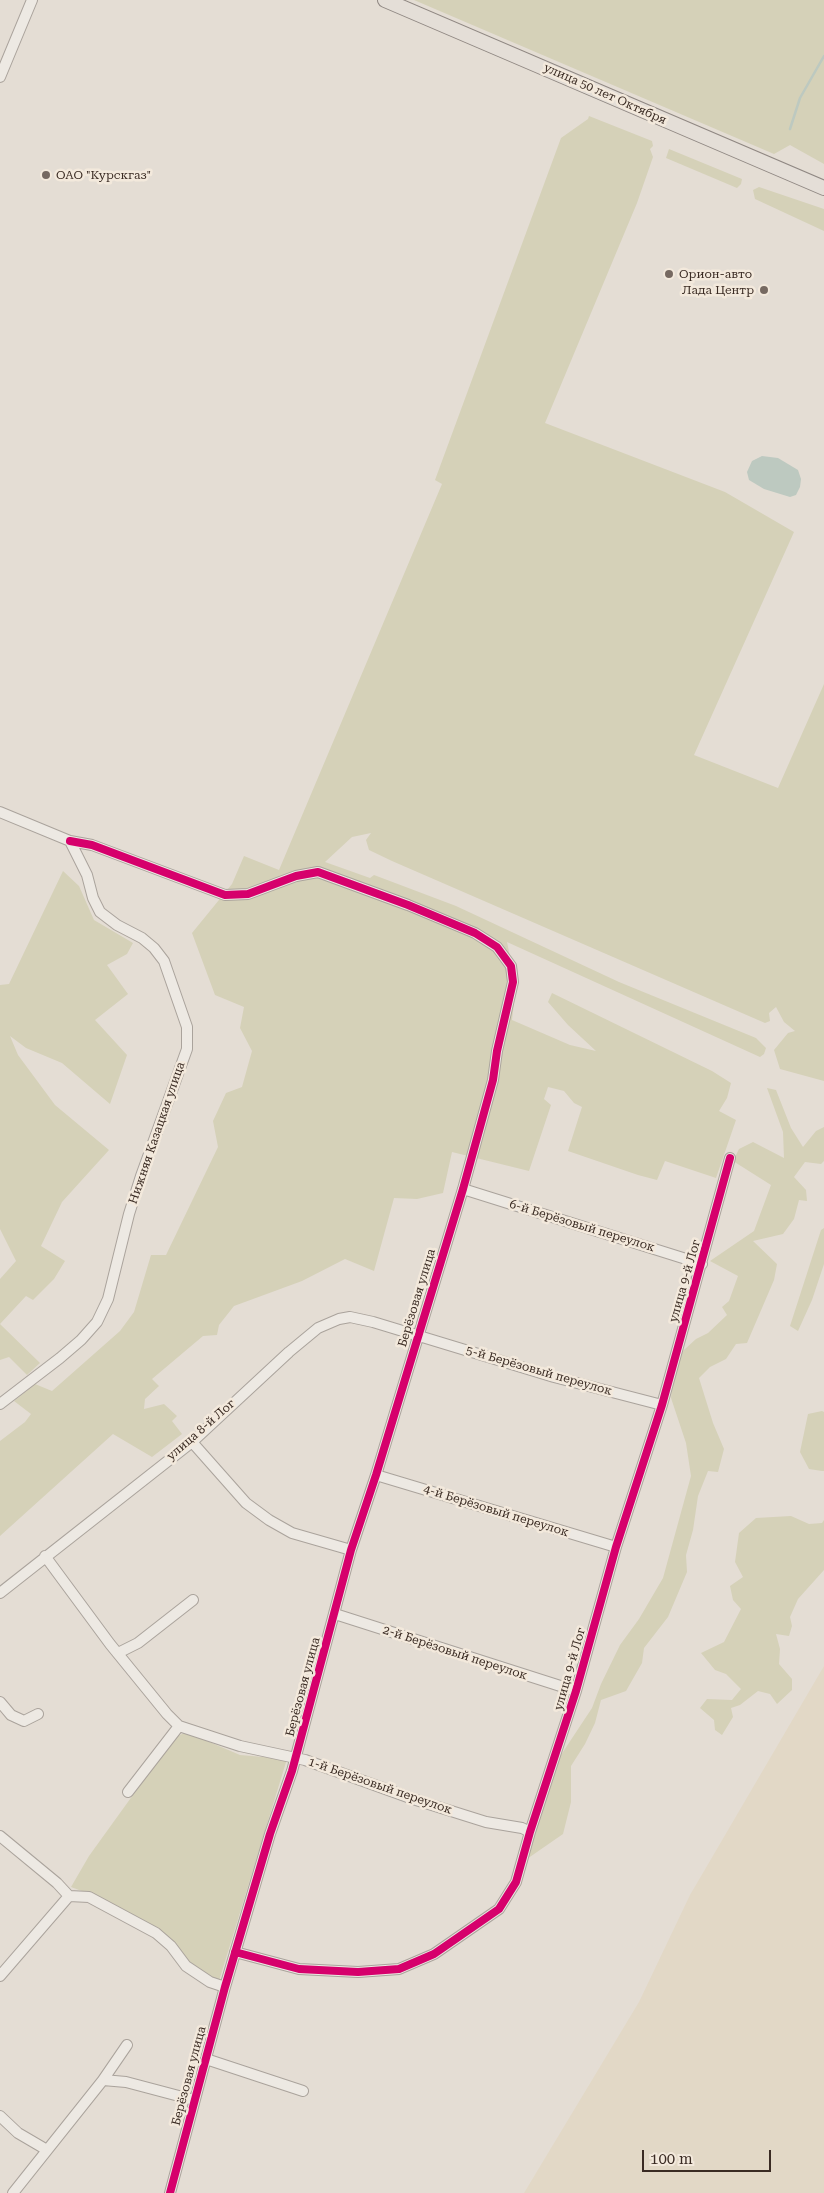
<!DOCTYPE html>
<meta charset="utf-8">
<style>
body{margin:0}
#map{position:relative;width:824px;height:2193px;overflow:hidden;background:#e4ddd4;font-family:"Roboto Serif",serif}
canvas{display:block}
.scale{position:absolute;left:642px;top:2150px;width:129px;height:22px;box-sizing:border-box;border:2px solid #3a2b23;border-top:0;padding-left:6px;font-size:15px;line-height:18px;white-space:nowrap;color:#3a2b23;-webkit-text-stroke:4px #f3e9dc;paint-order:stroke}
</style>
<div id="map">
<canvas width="824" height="2193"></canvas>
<div class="scale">100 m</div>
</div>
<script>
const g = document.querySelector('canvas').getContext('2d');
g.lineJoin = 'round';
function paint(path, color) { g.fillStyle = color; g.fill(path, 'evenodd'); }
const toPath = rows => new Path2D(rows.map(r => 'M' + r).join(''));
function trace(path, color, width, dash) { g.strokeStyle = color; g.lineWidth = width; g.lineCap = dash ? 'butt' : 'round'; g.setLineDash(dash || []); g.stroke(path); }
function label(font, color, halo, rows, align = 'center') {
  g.font = font + ' "Roboto Serif",serif'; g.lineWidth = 5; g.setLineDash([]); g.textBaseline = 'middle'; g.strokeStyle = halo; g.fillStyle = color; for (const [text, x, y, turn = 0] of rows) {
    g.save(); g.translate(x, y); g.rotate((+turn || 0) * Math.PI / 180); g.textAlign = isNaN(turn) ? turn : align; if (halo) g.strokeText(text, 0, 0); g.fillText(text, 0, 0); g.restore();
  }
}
const farmland = toPath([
 [824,1666,824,2193,524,2193,639,2002,690,1895]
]);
const green = toPath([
 [414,0,824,0,824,164,790,145,774,154],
 [589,116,652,141,653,146,650,149,653,157,637,203,545,423,725,492,794,532,694,755,778,788,824,684,824,1081,780,1069,774,1050,788,1033,795,1031,784,1022,776,1007,769,1013,770,1021,765,1023,392,861,369,850,366,840,371,833,352,837,325,862,370,878,374,875,456,906,619,982,756,1038,766,1048,764,1054,760,1057,507,942,516,986,512,1020,570,1045,596,1051,568,1025,548,1002,552,993,712,1071,731,1083,727,1098,719,1111,736,1120,716,1178,665,1161,657,1180,638,1175,568,1151,582,1107,574,1103,564,1091,548,1087,544,1099,551,1105,529,1171,452,1152,443,1193,417,1199,394,1198,374,1271,345,1259,302,1281,234,1306,219,1325,217,1335,203,1336,152,1379,159,1386,145,1399,144,1409,164,1404,177,1416,172,1421,182,1434,152,1457,113,1434,0,1536,0,1441,25,1422,31,1414,14,1401,35,1384,52,1391,120,1331,134,1312,151,1255,166,1255,218,1147,213,1121,226,1093,242,1087,252,1051,240,1028,244,1007,215,995,192,933,232,884,244,856,279,870,442,484,435,480,561,138,588,119],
 [669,149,742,179,741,184,737,188,666,158],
 [759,187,824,209,824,231,755,199,753,190],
 [63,871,79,886,94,920,133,943,127,954,107,965,128,994,95,1020,127,1055,110,1104,62,1063,26,1048,10,1036,18,1055,55,1105,109,1150,62,1202,41,1246,65,1261,54,1279,33,1300,26,1296,0,1324,40,1363,27,1375,9,1357,0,1360,0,1279,16,1261,0,1229,0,985,9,984],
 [767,1088,776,1090,791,1128,803,1147,816,1131,824,1127,824,1161,821,1164,805,1162,794,1177,806,1190,807,1201,799,1200,794,1219,783,1234,753,1241,777,1264,774,1280,747,1343,736,1344,726,1359,710,1367,699,1378,713,1423,724,1449,718,1472,708,1471,698,1496,693,1530,686,1555,687,1572,668,1617,644,1648,642,1663,626,1691,601,1700,595,1723,585,1744,571,1766,571,1802,563,1834,524,1861,555,1764,592,1708,601,1684,620,1645,639,1619,663,1578,691,1476,686,1443,671,1398,674,1359,696,1339,708,1333,727,1315,722,1307,729,1301,738,1276,710,1261,754,1231,771,1185,733,1161,739,1149,753,1142,784,1158,783,1132],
 [824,1228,824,1264,812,1300,798,1331,790,1326,821,1230],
 [822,1411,824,1412,824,1471,822,1471,809,1469,800,1452,808,1414],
 [791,1516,809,1524,822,1523,824,1520,824,1570,798,1599,790,1617,792,1626,789,1636,776,1634,780,1649,779,1664,792,1679,792,1690,777,1704,770,1694,758,1691,740,1705,731,1708,733,1717,722,1735,715,1730,714,1720,700,1708,707,1699,732,1700,741,1689,726,1674,715,1670,701,1653,724,1642,741,1609,733,1600,730,1586,743,1577,735,1562,739,1533,756,1518],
 [186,1732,240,1755,287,1759,219,1981,211,1981,126,1911,103,1899,71,1887,89,1856,174,1738]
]);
const water = toPath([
 [762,456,778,458,798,470,801,479,800,487,796,495,790,497,764,489,749,480,747,472,752,461]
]);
const stream = toPath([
 [790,129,800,98,824,56]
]);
const minor = toPath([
 [0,77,32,0],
 [0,812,70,841,87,875,93,898,100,912,117,925,142,938,154,948,164,961,187,1027,187,1049,141,1176,129,1214,108,1299,97,1322,81,1340,60,1358,0,1404],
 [70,841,92,845,225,895,248,894,296,876,318,872,408,905,475,933,497,947,511,966,513,982,497,1051,493,1080,463,1189,376,1475,351,1550,292,1771,270,1834,225,1987,170,2193],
 [463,1189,702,1264],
 [192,1442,246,1503,269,1520,292,1533,351,1550],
 [376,1475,616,1547],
 [45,1556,110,1644,167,1714,179,1726,240,1746,305,1760,416,1800,486,1822,522,1828,530,1832],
 [0,1593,192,1442,289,1352,318,1328,339,1319,350,1317,373,1322,554,1377,662,1405],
 [335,1614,576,1691],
 [118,1653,138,1643,193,1600],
 [0,1702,11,1715,24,1721,38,1714],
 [128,1792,179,1726],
 [0,1836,57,1883,69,1896,89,1897,156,1933,171,1946,186,1966,210,1982,225,1987],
 [235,1952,299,1969,358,1972,399,1969,434,1954,499,1909,516,1882,530,1832,576,1691,616,1547,662,1405,730,1158],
 [0,1976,69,1896],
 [206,2059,303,2091],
 [103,2080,127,2045],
 [0,2116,18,2133,47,2150],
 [13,2193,103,2080,126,2082,194,2100]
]);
const major = toPath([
 [385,0,824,188]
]);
const cycleway = toPath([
 [70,841,92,845,225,895,248,894,296,876,318,872,408,905,475,933,497,947,511,966,513,982,497,1051,493,1080,463,1189,376,1475,351,1550,292,1771,270,1834,225,1987,170,2193],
 [235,1952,299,1969,358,1972,399,1969,434,1954,499,1909,516,1882,530,1832,576,1691,616,1547,662,1405,730,1158]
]);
const markers = [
 [46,175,5,"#766961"],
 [669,274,5,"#766961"],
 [764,290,5,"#766961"]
];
const streetNames = [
 ["улица 50 лет Октября",605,94,24],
 ["Нижняя Казацкая улица",157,1133,-71],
 ["6-й Берёзовый переулок",582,1226,17],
 ["улица 9-й Лог",685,1281,-74],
 ["Берёзовая улица",417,1298,-73],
 ["5-й Берёзовый переулок",539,1371,16],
 ["улица 8-й Лог",201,1430,-41],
 ["4-й Берёзовый переулок",496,1511,17],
 ["2-й Берёзовый переулок",455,1653,18],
 ["улица 9-й Лог",570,1669,-74],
 ["Берёзовая улица",303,1687,-75],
 ["1-й Берёзовый переулок",380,1786,19],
 ["Берёзовая улица",189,2076,-75]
];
const poiNames = [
 ["ОАО \"Курскгаз\"",56,175],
 ["Орион-авто",679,274],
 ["Лада Центр",754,290,"right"]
];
paint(farmland, '#e2d8c6');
paint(green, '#d5d1b8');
paint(water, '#bdc9c0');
trace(stream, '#bdc9c0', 2.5);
trace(minor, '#aaa39c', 12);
trace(major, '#908883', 16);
trace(minor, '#ede9e3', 10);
trace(major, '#e4ded7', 14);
trace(cycleway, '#d6006c', 8);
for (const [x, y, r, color] of markers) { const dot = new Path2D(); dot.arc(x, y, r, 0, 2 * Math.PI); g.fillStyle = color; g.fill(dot); trace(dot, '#f3e9dc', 2); }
label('12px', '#3a2b23', '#f3e9dc', streetNames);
label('12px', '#3a2b23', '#f3e9dc', poiNames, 'left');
</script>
